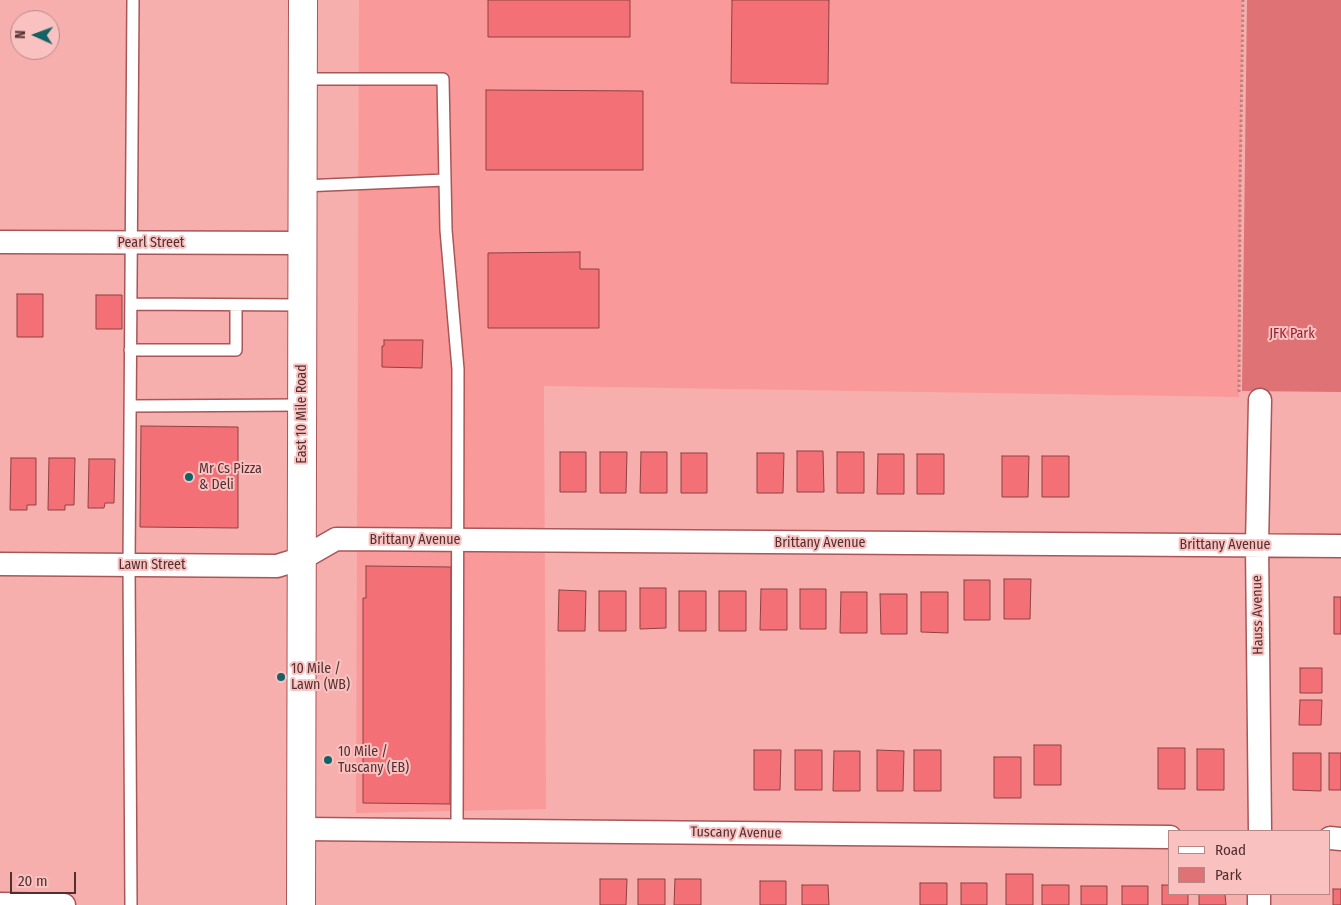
<!DOCTYPE html>
<style>
body{margin:0}
#map{position:relative;width:1341px;height:905px;overflow:hidden;background:#f7afae;font-family:"Fira Sans Condensed",sans-serif}
canvas{display:block}
.legend{position:absolute;left:1168px;top:830px;width:162px;height:65px;box-sizing:border-box;background:#f9c1c0;border:1px solid #b78786;margin:0;padding:6px 9px;list-style:none;font-size:15px;color:#532f2f}
.legend li{display:flex;align-items:center;gap:10px;height:25px}
.legend b{width:25px;border:1px solid #b78786}
.north{position:absolute;left:10px;top:10px;width:50px;height:50px;box-sizing:border-box;background:#f9c1c0;border:1px solid #b78786;border-radius:50%;rotate:272deg;font-size:14px;font-weight:700;line-height:20px;text-align:center;color:#532f2f}
.north::after{content:'';display:block;margin:auto;width:18px;height:22px;background:#126266;clip-path:polygon(50% 0,100% 100%,50% 72%,0 100%)}
.scale{position:absolute;left:10px;top:872px;width:66px;height:22px;box-sizing:border-box;border:2px solid #532f2f;border-top:0;padding-left:6px;font-size:15px;line-height:18px;white-space:nowrap;color:#532f2f;-webkit-text-stroke:4px #f9c1c0;paint-order:stroke}
</style>
<div id="map">
<canvas width="1341" height="905"></canvas>
<ul class="legend">
<li><b style="height:6px;background:#fff"></b>Road</li>
<li><b style="height:14px;background:#de7275"></b>Park</li>
</ul>
<div class="north">N</div>
<div class="scale">20 m</div>
</div>
<script>
const g = document.querySelector('canvas').getContext('2d');
g.lineJoin = 'round';
function paint(path, color) { g.fillStyle = color; g.fill(path, 'evenodd'); }
const toPath = rows => new Path2D(rows.map(r => 'M' + r).join(''));
function trace(path, color, width, dash) { g.strokeStyle = color; g.lineWidth = width; g.lineCap = dash ? 'butt' : 'round'; g.setLineDash(dash || []); g.stroke(path); }
function label(font, color, halo, rows, align = 'center') {
  g.font = font + ' "Fira Sans Condensed",sans-serif'; g.lineWidth = 4; g.setLineDash([]); g.textBaseline = 'middle'; g.strokeStyle = halo; g.fillStyle = color; for (const [text, x, y, turn = 0] of rows) {
    g.save(); g.translate(x, y); g.rotate((+turn || 0) * Math.PI / 180); g.textAlign = isNaN(turn) ? turn : align; if (halo) g.strokeText(text, 0, 0); g.fillText(text, 0, 0); g.restore();
  }
}
const built = toPath([
 [359,0,1242,0,1239,397,544,386,546,809,356,813]
]);
const green = toPath([
 [1247,0,1341,0,1341,392,1242,391]
]);
const building = toPath([
 [488,0,630,0,630,37,488,37,488,0],
 [732,0,829,0,828,84,731,83,732,0],
 [486,90,643,91,643,170,486,170,486,90],
 [580,252,580,269,599,269,599,328,488,328,488,253,580,252],
 [17,294,43,294,43,337,17,337,17,294],
 [96,295,122,295,122,329,96,329,96,295],
 [384,340,423,340,422,368,382,367,382,346,384,346,384,340],
 [141,426,238,427,238,528,140,527,141,426],
 [797,451,823,451,824,492,797,492,797,451],
 [560,452,586,452,586,492,560,492,560,452],
 [600,452,627,452,626,493,600,493,600,452],
 [641,452,667,452,667,493,640,493,641,452],
 [837,452,864,452,864,493,837,493,837,452],
 [681,453,707,453,707,493,681,493,681,453],
 [757,453,784,453,783,493,757,493,757,453],
 [878,454,904,454,904,494,877,494,878,454],
 [917,454,944,454,944,494,917,494,917,454],
 [1002,456,1029,456,1028,497,1002,497,1002,456],
 [1042,456,1069,456,1069,497,1042,497,1042,456],
 [11,458,36,458,36,505,27,505,27,510,10,510,11,458],
 [49,458,75,458,74,505,65,505,65,510,48,510,49,458],
 [89,459,115,459,114,503,105,503,104,508,88,508,89,459],
 [366,566,451,567,450,804,363,803,363,598,366,598,366,566],
 [1004,579,1031,579,1030,619,1004,619,1004,579],
 [964,580,990,580,990,620,964,620,964,580],
 [640,588,666,588,666,628,640,629,640,588],
 [761,589,787,589,787,630,760,630,761,589],
 [800,589,826,589,826,629,800,629,800,589],
 [559,590,586,591,585,631,558,631,559,590],
 [599,591,626,591,626,631,599,631,599,591],
 [679,591,706,591,706,631,679,631,679,591],
 [719,591,746,591,746,631,719,631,719,591],
 [841,592,867,592,867,633,840,633,841,592],
 [921,592,948,592,948,633,921,632,921,592],
 [880,594,907,594,907,634,881,634,880,594],
 [1334,597,1341,597,1341,634,1334,634,1334,597],
 [1300,668,1322,668,1322,693,1300,693,1300,668],
 [1300,700,1322,700,1321,725,1299,725,1300,700],
 [1034,745,1061,745,1061,785,1034,785,1034,745],
 [1158,748,1185,748,1185,789,1158,789,1158,748],
 [1197,749,1224,749,1224,790,1197,790,1197,749],
 [754,750,781,750,780,790,754,790,754,750],
 [795,750,822,750,822,790,795,790,795,750],
 [877,750,904,751,903,791,877,791,877,750],
 [914,750,941,750,941,791,914,791,914,750],
 [834,751,860,751,860,791,833,791,834,751],
 [1293,753,1321,753,1321,791,1293,790,1293,753],
 [1329,753,1341,753,1341,790,1329,790,1329,753],
 [994,757,1021,757,1021,798,994,798,994,757],
 [1006,874,1033,874,1033,905,1006,905,1006,874],
 [600,879,627,879,626,905,600,905,600,879],
 [638,879,665,879,665,905,638,905,638,879],
 [675,879,701,879,701,905,674,905,675,879],
 [760,881,786,881,786,905,760,905,760,881],
 [920,883,947,883,947,905,920,905,920,883],
 [961,883,987,883,987,905,961,905,961,883],
 [802,885,828,885,829,905,802,905,802,885],
 [1042,885,1069,885,1069,905,1042,905,1042,885],
 [1162,885,1170,885,1170,894,1188,894,1188,905,1162,905,1162,885],
 [1081,886,1107,886,1107,905,1081,905,1081,886],
 [1122,886,1148,886,1148,905,1122,905,1122,886],
 [1333,889,1341,889,1341,905,1333,905,1333,889],
 [1199,894,1225,894,1226,905,1199,905,1199,894]
]);
const path = toPath([
 [1239,392,1240,189,1243,0]
]);
const service = toPath([
 [303,79,443,79,446,230,458,369,457,830],
 [302,186,445,180],
 [131,304,302,305],
 [130,350,236,350,236,305],
 [130,406,302,405],
 [131,905,129,565,133,0]
]);
const minor = toPath([
 [0,242,302,243],
 [0,564,277,566,303,558,336,539,1341,546],
 [301,829,1170,837],
 [1260,831,1257,545,1260,400],
 [1330,838,1341,839],
 [0,904,64,905],
 [1259,905,1259,894]
]);
const secondary = toPath([
 [301,905,303,0]
]);
const markers = [
 [189,477,5,"#126266"],
 [281,677,5,"#126266"],
 [328,760,5,"#126266"]
];
const streetNames = [
 ["Pearl Street",151,243],
 ["East 10 Mile Road",302,414,-90],
 ["Brittany Avenue",415,540],
 ["Brittany Avenue",820,543],
 ["Brittany Avenue",1225,545],
 ["Lawn Street",152,565],
 ["Hauss Avenue",1258,615,-91],
 ["Tuscany Avenue",736,833,1]
];
const parkNames = [
 ["JFK Park",1292,334]
];
const poiNames = [
 ["Mr Cs Pizza",199,469],
 ["& Deli",199,485],
 ["10 Mile /",291,669],
 ["Lawn (WB)",291,685],
 ["10 Mile /",338,752],
 ["Tuscany (EB)",338,768]
];
paint(built, '#fa9999');
paint(green, '#de7275');
paint(building, '#f37176');
trace(building, '#8f4043', 1);
trace(service, '#a85658', 14);
trace(minor, '#a85658', 25);
trace(secondary, '#a85658', 30);
trace(path, '#bb8080', 3, [2.5, 2.5]);
trace(service, '#fff', 11);
trace(minor, '#fff', 22);
trace(secondary, '#fff', 28);
for (const [x, y, r, color] of markers) { const dot = new Path2D(); dot.arc(x, y, r, 0, 2 * Math.PI); g.fillStyle = color; g.fill(dot); trace(dot, '#f9c1c0', 2); }
label('14px', '#532f2f', '#f9c1c0', streetNames);
label('14px', '#972130', '#f9c1c0', parkNames);
label('14px', '#532f2f', '#f9c1c0', poiNames, 'left');
</script>
